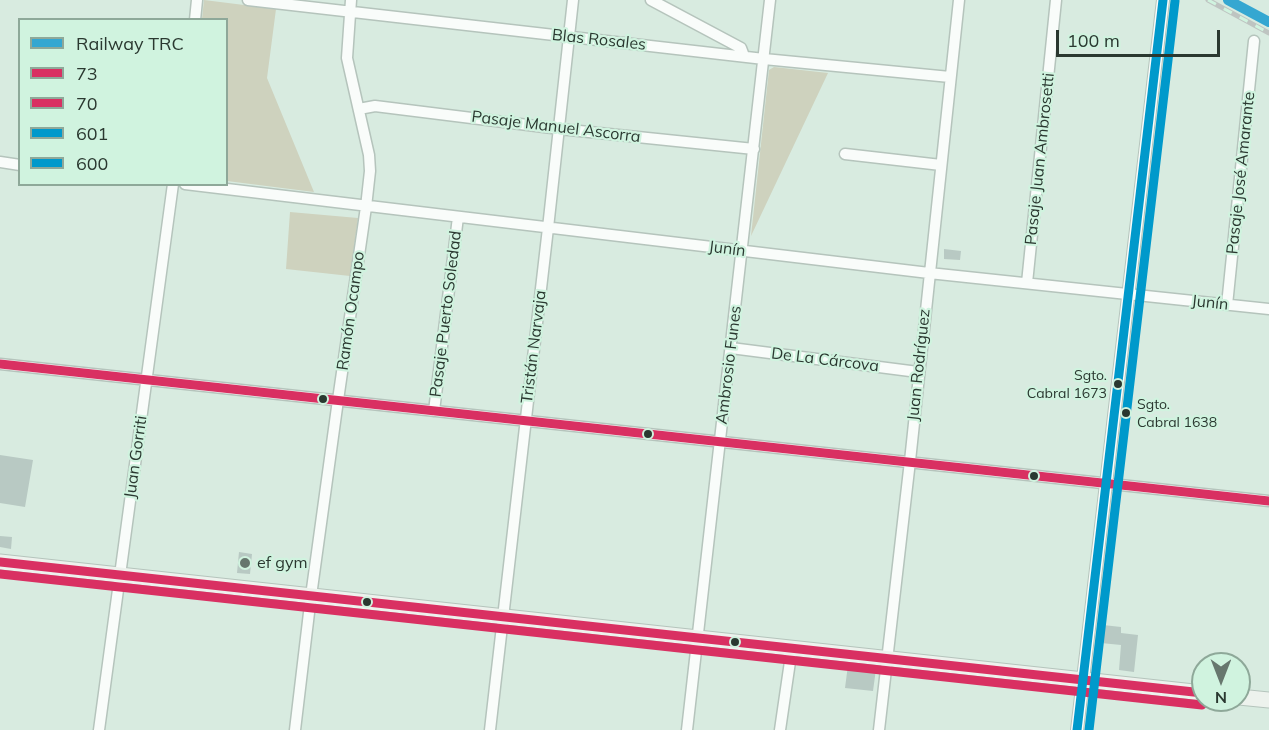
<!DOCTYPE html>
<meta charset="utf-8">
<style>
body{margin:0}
#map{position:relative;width:1269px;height:730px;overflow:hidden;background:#d8ebe0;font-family:Mulish,sans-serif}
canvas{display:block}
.legend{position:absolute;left:18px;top:18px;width:210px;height:168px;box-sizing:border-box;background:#d0f3df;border:2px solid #8ea899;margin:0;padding:8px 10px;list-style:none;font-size:18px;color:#2a3830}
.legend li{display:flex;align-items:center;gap:12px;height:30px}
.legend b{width:30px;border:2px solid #8ea899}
.north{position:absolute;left:1191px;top:652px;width:60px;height:60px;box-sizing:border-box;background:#d0f3df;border:2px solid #8ea899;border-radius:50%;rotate:180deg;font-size:16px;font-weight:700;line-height:24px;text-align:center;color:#2a3830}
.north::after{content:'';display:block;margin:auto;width:21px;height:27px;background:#67776e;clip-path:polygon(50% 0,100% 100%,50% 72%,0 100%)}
.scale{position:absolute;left:1056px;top:30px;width:164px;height:27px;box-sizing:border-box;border:3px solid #2a3830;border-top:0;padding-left:8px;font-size:18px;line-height:21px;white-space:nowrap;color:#2a3830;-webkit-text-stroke:4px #d0f3df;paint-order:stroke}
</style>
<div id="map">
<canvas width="1269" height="730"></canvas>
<ul class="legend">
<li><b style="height:8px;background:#35a7d1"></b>Railway TRC</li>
<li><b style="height:8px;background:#d93062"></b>73</li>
<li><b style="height:8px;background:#d93062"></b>70</li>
<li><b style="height:8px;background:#0099cb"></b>601</li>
<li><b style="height:8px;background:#0099cb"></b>600</li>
</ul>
<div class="north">N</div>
<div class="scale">100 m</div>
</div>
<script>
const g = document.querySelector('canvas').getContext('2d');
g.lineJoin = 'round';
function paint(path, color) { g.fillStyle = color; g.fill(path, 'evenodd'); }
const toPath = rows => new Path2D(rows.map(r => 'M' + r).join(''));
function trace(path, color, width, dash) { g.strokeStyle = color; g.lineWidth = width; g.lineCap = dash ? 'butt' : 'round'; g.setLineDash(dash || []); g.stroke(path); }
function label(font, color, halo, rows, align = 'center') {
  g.font = font + ' Mulish,sans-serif'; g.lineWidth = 4.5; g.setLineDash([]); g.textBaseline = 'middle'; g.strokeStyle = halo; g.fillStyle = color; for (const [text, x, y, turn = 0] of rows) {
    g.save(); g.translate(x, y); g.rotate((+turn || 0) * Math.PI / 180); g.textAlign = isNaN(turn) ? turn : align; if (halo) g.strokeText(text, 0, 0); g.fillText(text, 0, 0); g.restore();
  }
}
const green = toPath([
 [204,0,276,9,267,78,314,192,227,181,226,20,202,19],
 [774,67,828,73,751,236,769,70],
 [290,212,358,218,350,276,286,269]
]);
const building = toPath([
 [944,249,961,251,960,260,944,259],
 [0,455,33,460,25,507,0,503],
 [0,536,12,537,11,549,0,547],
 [239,552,252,554,250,574,237,573],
 [1103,625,1121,627,1121,633,1138,635,1134,672,1119,670,1121,645,1101,643],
 [848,665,876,669,873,691,845,688]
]);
const minor = toPath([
 [248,0,764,59,950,77],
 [651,0,741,48,744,56],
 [195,20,197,0],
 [359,109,375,106,560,129,754,149],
 [845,154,941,165],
 [0,162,20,165],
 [185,184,929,273,1269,309],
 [1027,283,1056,0],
 [1227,305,1254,41],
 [731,348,918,372],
 [0,364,1269,501],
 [434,411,458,217],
 [99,730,173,184],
 [295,730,311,596,338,400,366,207,370,171,369,155,347,58,351,0],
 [490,730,548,228,573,0],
 [687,730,770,0],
 [780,730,792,648],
 [879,730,910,461,959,0]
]);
const tertiary = toPath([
 [1077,730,1163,0]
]);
const secondary = toPath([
 [0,562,1203,693],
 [1239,697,1269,700]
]);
const rail = toPath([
 [1208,0,1269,33]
]);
const bus1 = toPath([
 [0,364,1269,501],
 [0,562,1203,693]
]);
const bus2 = toPath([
 [0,574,1202,705]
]);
const bus3 = toPath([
 [1077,730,1163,0]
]);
const bus4 = toPath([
 [1089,730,1175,1]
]);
const rail1 = toPath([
 [1228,0,1269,22]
]);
const markers = [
 [1118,384,5,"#2a3830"],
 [323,399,5,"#2a3830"],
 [1126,413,5,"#2a3830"],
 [648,434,5,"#2a3830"],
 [1034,476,5,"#2a3830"],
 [245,563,6,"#67776e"],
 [367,602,5,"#2a3830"],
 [735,642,5,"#2a3830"]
];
const busNames = [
 ["Sgto.",1107,376],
 ["Cabral 1673",1107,394],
 ["Sgto.",1137,405,"left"],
 ["Cabral 1638",1137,423,"left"]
];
const streetNames = [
 ["Blas Rosales",599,40,6],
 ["Pasaje Manuel Ascorra",556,127,7],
 ["Pasaje Juan Ambrosetti",1040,159,-84],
 ["Pasaje José Amarante",1241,173,-84],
 ["Junín",727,249,7],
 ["Junín",1210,303,6],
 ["Ramón Ocampo",351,311,-82],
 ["Pasaje Puerto Soledad",446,314,-83],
 ["Tristán Narvaja",534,347,-83],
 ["De La Cárcova",825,360,7],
 ["Ambrosio Funes",729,365,-83],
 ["Juan Rodríguez",919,365,-84],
 ["Juan Gorriti",136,457,-82]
];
const poiNames = [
 ["ef gym",257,563]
];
paint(green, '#ced2be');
paint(building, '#b8c9c3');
trace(minor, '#b5c4bc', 13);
trace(tertiary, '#b5c4bc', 14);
trace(secondary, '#b5c4bc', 17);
trace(minor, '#f9fcfa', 10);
trace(tertiary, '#f9fcfa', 12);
trace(secondary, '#edf2ed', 15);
trace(rail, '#bec4c1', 5);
trace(rail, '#d0f3df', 3, [9]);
trace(bus1, '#d93062', 9);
trace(bus2, '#d93062', 9);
trace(bus3, '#0099cb', 9);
trace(bus4, '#0099cb', 9);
trace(rail1, '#35a7d1', 10);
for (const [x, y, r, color] of markers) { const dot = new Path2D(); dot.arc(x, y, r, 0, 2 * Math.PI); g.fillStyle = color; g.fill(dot); trace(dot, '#d0f3df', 2); }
label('14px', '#2a3830', '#d0f3df', busNames, 'right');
label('16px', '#2a3830', '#d0f3df', streetNames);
label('16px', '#2a3830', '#d0f3df', poiNames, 'left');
</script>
